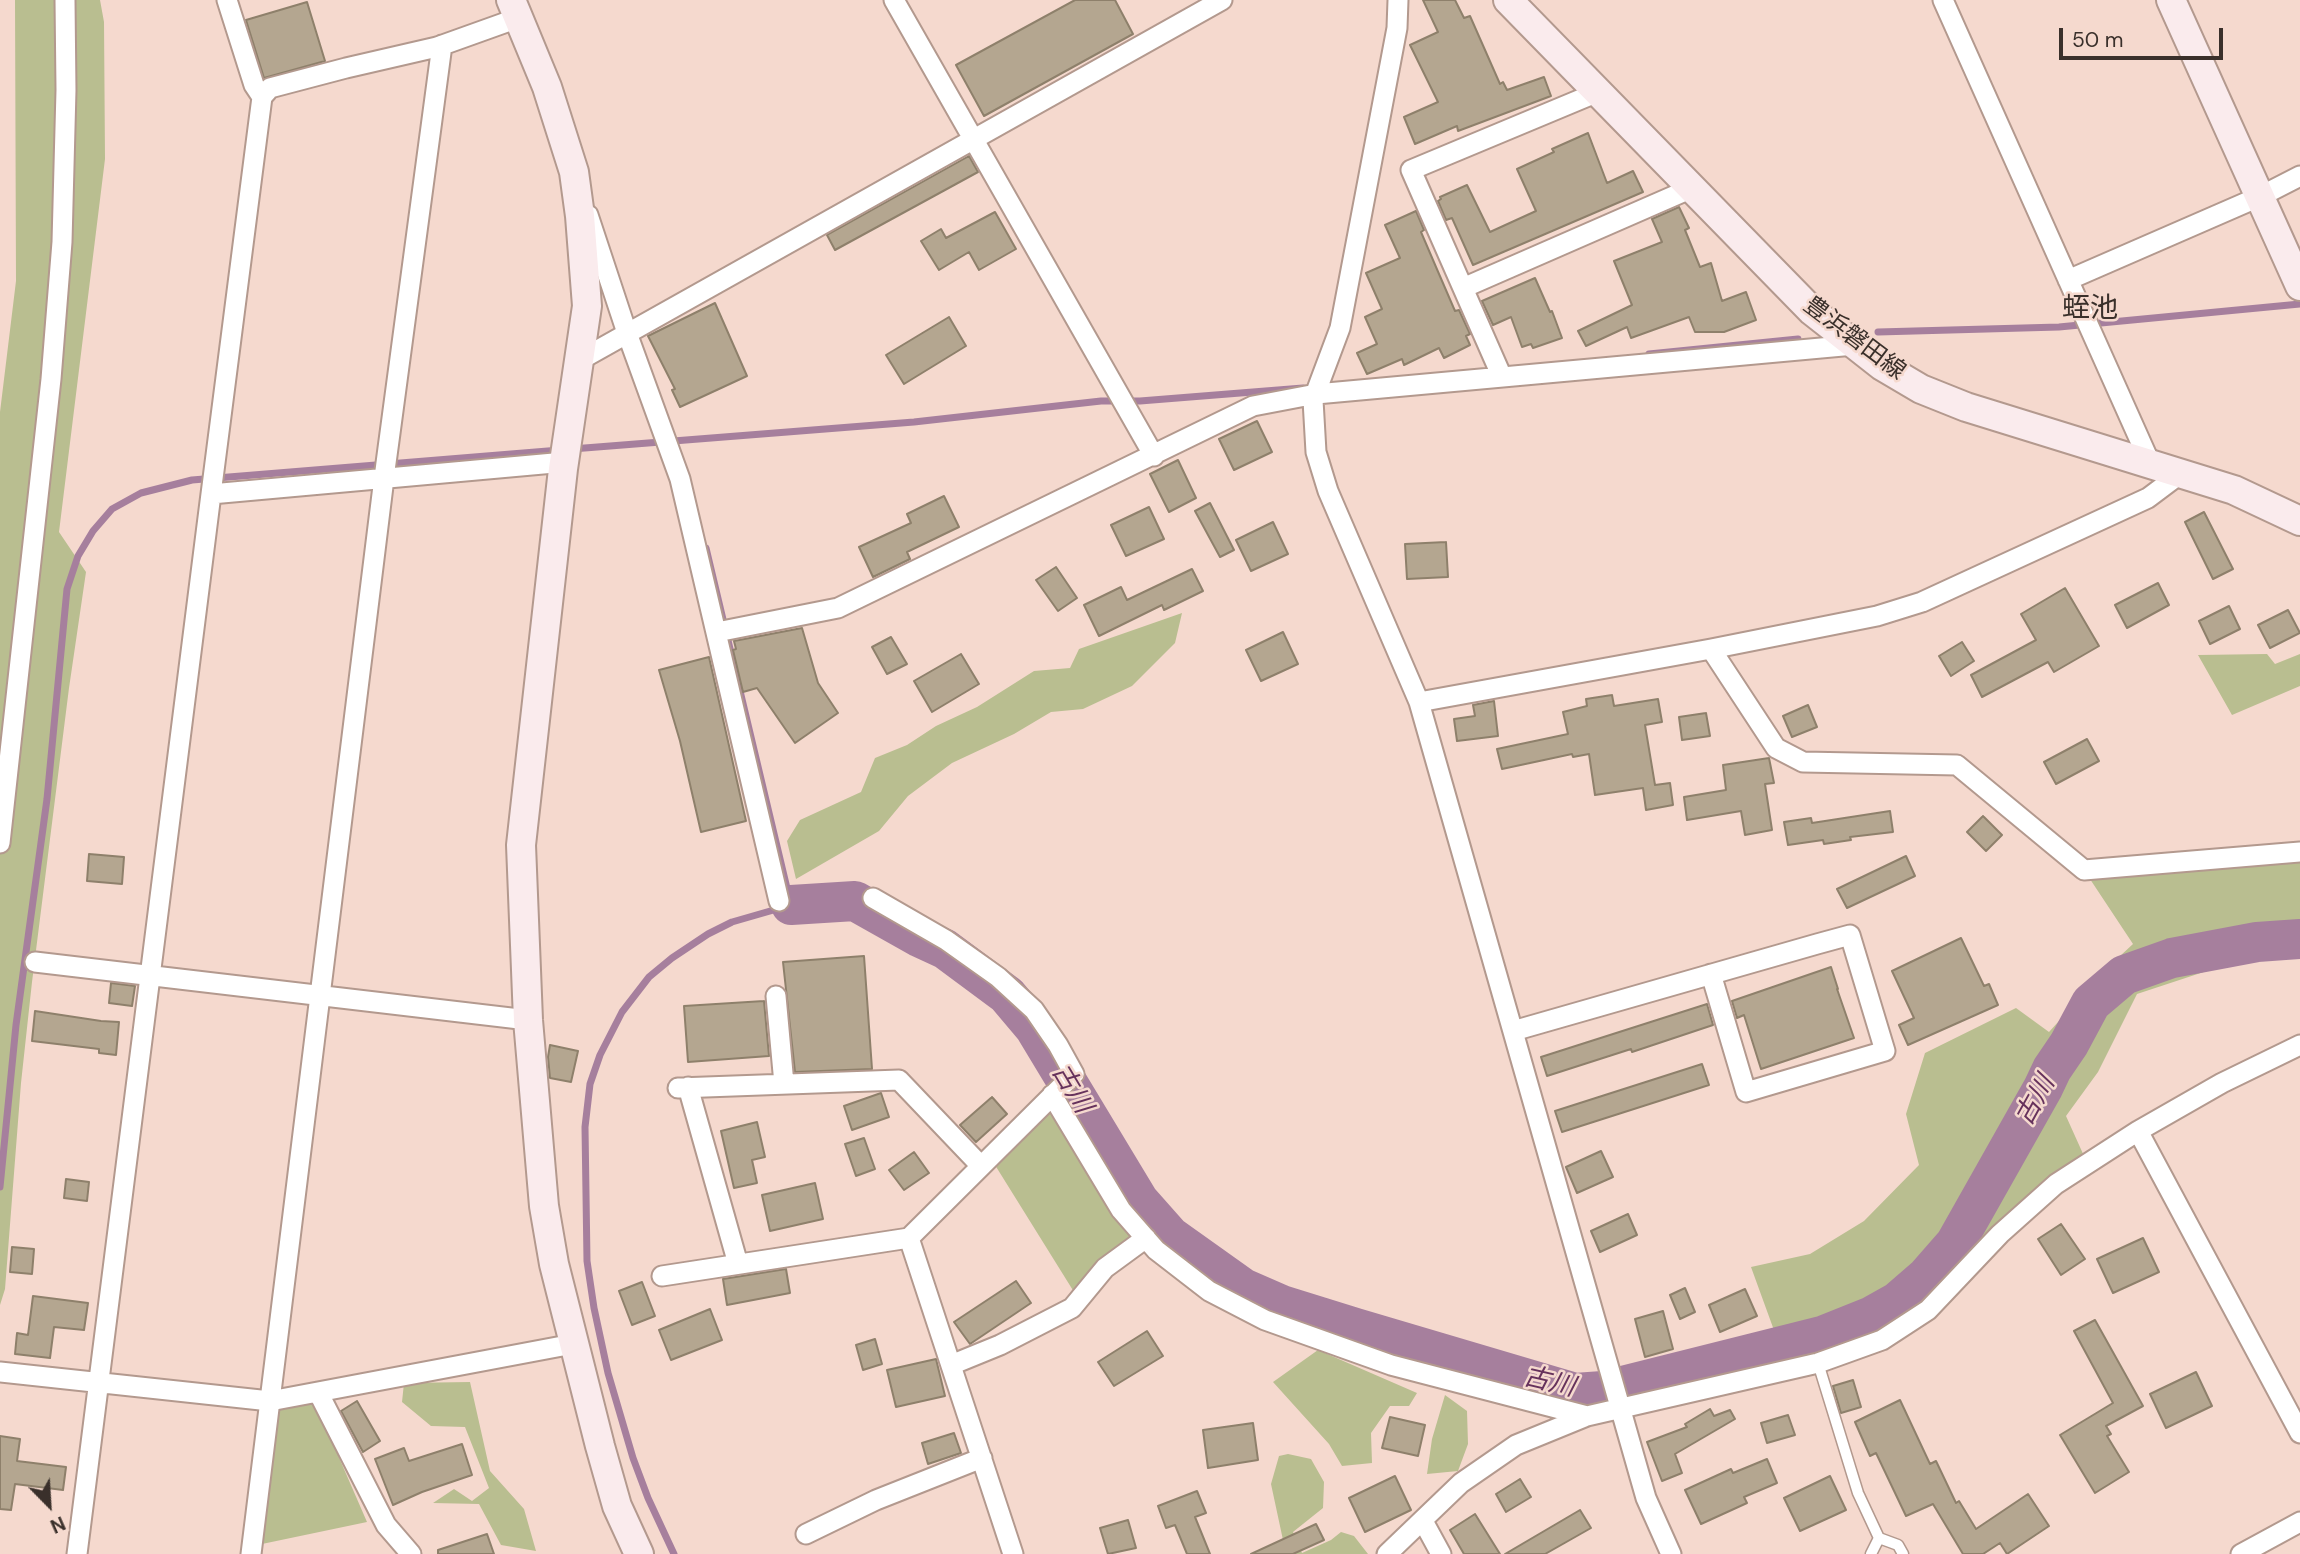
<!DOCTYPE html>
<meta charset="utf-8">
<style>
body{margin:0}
#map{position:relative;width:2300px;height:1554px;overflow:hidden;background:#f5d9ce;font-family:"DM Sans",sans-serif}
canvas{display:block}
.north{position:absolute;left:14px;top:1470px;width:70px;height:70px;-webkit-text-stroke:5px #f5d9ce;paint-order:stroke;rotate:156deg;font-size:19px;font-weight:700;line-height:28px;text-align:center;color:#3a302b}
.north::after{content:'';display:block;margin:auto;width:24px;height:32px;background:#3a302b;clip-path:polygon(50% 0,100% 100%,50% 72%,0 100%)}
.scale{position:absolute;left:2059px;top:28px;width:164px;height:32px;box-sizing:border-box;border:4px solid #3a302b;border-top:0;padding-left:9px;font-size:21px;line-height:24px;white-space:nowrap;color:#3a302b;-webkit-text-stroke:5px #f5d9ce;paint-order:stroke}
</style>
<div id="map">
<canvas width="2300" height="1554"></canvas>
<div class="north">N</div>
<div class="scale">50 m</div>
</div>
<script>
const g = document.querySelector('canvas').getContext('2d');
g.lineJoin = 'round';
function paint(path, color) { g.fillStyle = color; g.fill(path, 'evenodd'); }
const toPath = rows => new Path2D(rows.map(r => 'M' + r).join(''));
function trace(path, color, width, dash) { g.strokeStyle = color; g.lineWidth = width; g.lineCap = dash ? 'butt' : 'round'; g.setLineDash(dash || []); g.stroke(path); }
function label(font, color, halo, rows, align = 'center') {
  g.font = font + ' "DM Sans","Noto Sans JP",sans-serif'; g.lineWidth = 5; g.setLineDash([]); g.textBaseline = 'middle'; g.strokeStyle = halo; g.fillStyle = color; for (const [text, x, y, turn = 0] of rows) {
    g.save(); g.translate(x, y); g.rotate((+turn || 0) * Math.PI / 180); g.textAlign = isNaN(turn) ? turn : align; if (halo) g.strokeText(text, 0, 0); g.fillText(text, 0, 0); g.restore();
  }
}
const green = toPath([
 [15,0,100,0,104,22,105,159,59,532,86,572,69,688,32,982,21,1083,5,1289,0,1305,0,412,16,281],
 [1182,613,1175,643,1132,686,1083,709,1051,712,1014,734,952,763,908,796,879,831,796,879,787,841,800,820,861,792,875,758,907,745,936,726,977,707,1034,671,1070,668,1079,649],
 [2267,654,2275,664,2300,654,2300,686,2232,715,2198,655],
 [2300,856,2300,956,2231,963,2137,994,2098,1072,2066,1116,2084,1156,1977,1258,1873,1343,1620,1408,1610,1371,1775,1333,1751,1267,1810,1254,1864,1221,1919,1165,1906,1114,1925,1053,2016,1008,2049,1032,2106,969,2133,944,2084,870,2160,873],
 [1058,1105,1146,1238,1079,1300,990,1157],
 [1318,1350,1417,1393,1409,1406,1390,1406,1371,1433,1372,1463,1342,1466,1329,1444,1273,1382],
 [470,1382,490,1471,524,1509,536,1551,501,1545,479,1504,433,1503,454,1489,472,1501,489,1488,465,1427,431,1426,402,1402,404,1383],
 [1445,1395,1467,1411,1468,1444,1458,1471,1427,1474,1432,1439],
 [314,1400,367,1522,262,1544,269,1407],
 [1288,1454,1311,1459,1324,1482,1323,1508,1293,1532,1302,1553,1331,1540,1341,1532,1354,1536,1368,1554,1286,1554,1271,1484,1279,1456]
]);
const stream = toPath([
 [1878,332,2059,327,2300,304],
 [1649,354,1798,339],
 [572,449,914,422,1101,401,1140,401,1303,388],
 [0,1187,16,1025,47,799,67,589,78,556,93,531,112,509,141,493,192,480,560,450],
 [674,1554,648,1498,633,1458,608,1373,594,1308,587,1261,585,1127,590,1084,600,1055,622,1012,649,977,672,958,708,934,732,922,791,905,706,548]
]);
const river = toPath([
 [791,905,855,901,919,937,945,949,1007,995,1034,1027,1139,1201,1170,1236,1243,1288,1282,1305,1356,1328,1575,1393,1603,1391,1822,1336,1872,1316,1897,1302,1927,1276,1955,1244,2043,1088,2052,1069,2069,1044,2091,1003,2124,975,2172,958,2257,942,2300,939]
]);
const building = toPath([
 [1075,0,1115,0,1133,34,984,116,956,65,1075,0],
 [1423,0,1455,0,1464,18,1470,16,1500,84,1503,82,1507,90,1544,77,1551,96,1458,131,1457,126,1415,144,1404,117,1438,102,1410,45,1438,32,1423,0],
 [307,2,325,61,264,78,246,20,307,2],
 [1588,133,1607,183,1633,171,1643,192,1473,265,1452,218,1446,220,1438,201,1441,199,1440,197,1467,185,1490,232,1536,211,1517,169,1554,152,1552,149,1588,133],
 [969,156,978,172,835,250,827,235,969,156],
 [1679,207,1689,228,1685,230,1700,267,1711,263,1722,301,1746,292,1756,320,1724,332,1695,332,1689,317,1631,338,1627,327,1586,346,1578,331,1632,305,1614,261,1662,242,1652,219,1679,207],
 [1416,211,1424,230,1421,232,1436,267,1455,311,1459,310,1470,334,1466,336,1470,345,1444,358,1439,348,1404,365,1402,359,1367,374,1357,353,1377,344,1365,317,1382,309,1366,273,1400,258,1385,225,1416,211],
 [995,212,1016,249,979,270,969,252,939,270,921,241,941,229,946,238,995,212],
 [1535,278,1550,312,1552,311,1562,338,1533,348,1531,344,1522,347,1511,317,1493,325,1482,301,1535,278],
 [715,303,747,376,680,407,672,390,675,389,648,336,715,303],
 [949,317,966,346,904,384,886,355,949,317],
 [1257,421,1272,452,1234,470,1219,439,1257,421],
 [1178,460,1196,498,1169,512,1150,474,1178,460],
 [944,496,959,527,907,552,910,559,873,577,859,547,911,523,907,514,944,496],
 [1210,503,1234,550,1220,557,1195,511,1210,503],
 [1149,507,1164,539,1126,556,1111,525,1149,507],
 [2204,512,2233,569,2213,579,2185,522,2204,512],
 [1273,522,1288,554,1251,571,1236,540,1273,522],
 [1446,542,1448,577,1407,579,1405,544,1446,542],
 [1056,567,1077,598,1058,611,1036,580,1056,567],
 [1192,569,1203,591,1164,610,1162,605,1099,636,1084,605,1121,587,1127,600,1192,569],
 [2158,583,2169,605,2127,628,2115,605,2158,583],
 [2065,588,2099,646,2054,672,2048,662,1982,697,1971,675,2036,640,2021,614,2065,588],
 [2229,606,2240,629,2210,644,2199,621,2229,606],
 [2288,610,2300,633,2270,648,2258,625,2288,610],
 [802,628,818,683,838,713,795,743,757,688,743,692,733,650,736,649,734,641,802,628],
 [1283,632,1298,664,1261,681,1246,650,1283,632],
 [891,637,907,664,887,674,872,647,891,637],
 [1962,642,1974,661,1951,676,1939,656,1962,642],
 [961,654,979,684,932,712,914,681,961,654],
 [709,657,746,821,701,832,680,741,659,670,709,657],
 [1612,695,1614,706,1658,699,1662,722,1645,725,1655,785,1670,783,1673,805,1646,810,1643,788,1595,795,1589,754,1573,757,1572,754,1502,769,1497,749,1568,734,1563,712,1587,706,1586,699,1612,695],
 [1494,701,1498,736,1457,741,1454,719,1475,716,1473,705,1494,701],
 [1808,705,1817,727,1792,737,1783,716,1808,705],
 [1706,713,1710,736,1682,740,1679,717,1706,713],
 [2087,739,2099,761,2056,784,2044,762,2087,739],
 [1769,758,1774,783,1765,784,1772,830,1745,835,1741,811,1687,820,1684,797,1726,790,1723,765,1769,758],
 [1890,811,1893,832,1850,837,1851,840,1824,844,1823,840,1788,845,1784,822,1811,818,1812,823,1890,811],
 [1983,816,2002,835,1986,851,1967,832,1983,816],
 [89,854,124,857,122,884,87,881,89,854],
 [1906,856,1915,876,1847,908,1837,889,1906,856],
 [1961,938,1984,986,1989,984,1998,1005,1908,1045,1899,1025,1914,1018,1892,971,1961,938],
 [864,956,872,1069,795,1072,783,962,864,956],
 [1831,967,1838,989,1837,989,1854,1038,1761,1069,1744,1015,1737,1018,1732,1001,1831,967],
 [111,983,135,986,132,1006,109,1003,111,983],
 [764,1001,769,1056,688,1062,684,1006,764,1001],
 [1707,1004,1713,1025,1632,1052,1631,1049,1547,1076,1541,1057,1707,1004],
 [35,1011,101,1021,119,1022,116,1055,99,1053,99,1049,32,1041,35,1011],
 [550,1045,578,1051,571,1082,550,1078,548,1057,550,1045],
 [1702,1064,1709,1085,1562,1132,1555,1111,1702,1064],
 [881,1093,889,1117,852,1130,844,1106,881,1093],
 [992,1097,1007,1114,976,1142,960,1125,992,1097],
 [757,1122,765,1157,752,1160,757,1183,734,1188,721,1131,757,1122],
 [864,1138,875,1169,856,1176,845,1144,864,1138],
 [1601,1151,1613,1177,1577,1193,1566,1167,1601,1151],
 [914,1152,929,1173,904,1190,889,1170,914,1152],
 [66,1179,89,1182,87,1201,64,1198,66,1179],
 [815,1183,823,1219,770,1231,762,1195,815,1183],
 [1628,1214,1637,1235,1600,1252,1591,1231,1628,1214],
 [2061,1224,2085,1259,2061,1275,2038,1239,2061,1224],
 [2143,1238,2159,1272,2113,1293,2097,1259,2143,1238],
 [12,1247,34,1249,32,1274,10,1272,12,1247],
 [786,1269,790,1293,727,1305,723,1279,786,1269],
 [1016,1281,1031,1303,970,1344,954,1322,1016,1281],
 [642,1282,655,1316,632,1325,619,1291,642,1282],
 [1685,1288,1695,1312,1680,1319,1670,1295,1685,1288],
 [1745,1289,1757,1316,1720,1332,1709,1305,1745,1289],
 [33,1296,88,1303,84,1330,54,1327,50,1358,15,1354,17,1333,28,1335,33,1296],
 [710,1309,722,1340,671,1360,659,1330,710,1309],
 [1663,1311,1673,1349,1645,1357,1635,1319,1663,1311],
 [2095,1320,2143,1406,2106,1426,2111,1434,2107,1436,2129,1472,2095,1493,2060,1435,2113,1403,2074,1331,2095,1320],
 [1147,1331,1163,1356,1114,1386,1098,1362,1147,1331],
 [875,1339,882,1364,863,1370,856,1345,875,1339],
 [936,1359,945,1396,896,1407,887,1370,936,1359],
 [2196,1372,2212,1406,2166,1428,2150,1394,2196,1372],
 [1853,1380,1861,1407,1841,1413,1833,1386,1853,1380],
 [1900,1400,1930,1464,1936,1461,1956,1503,1959,1501,1976,1529,2028,1494,2049,1526,2007,1554,2000,1543,1983,1554,1963,1554,1933,1504,1906,1516,1876,1453,1870,1456,1855,1422,1900,1400],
 [357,1401,380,1441,363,1452,341,1411,357,1401],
 [1710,1409,1714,1416,1730,1410,1735,1419,1675,1454,1682,1473,1662,1481,1647,1442,1687,1427,1685,1424,1710,1409],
 [1788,1415,1795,1435,1767,1443,1761,1423,1788,1415],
 [1390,1417,1425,1425,1418,1456,1382,1448,1390,1417],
 [1253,1423,1258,1460,1208,1468,1203,1430,1253,1423],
 [954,1433,961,1453,928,1464,922,1443,954,1433],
 [0,1436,20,1439,17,1461,66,1467,63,1490,15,1484,11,1510,0,1509,0,1436],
 [462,1444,472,1475,422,1492,393,1505,375,1459,404,1448,409,1461,462,1444],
 [1767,1459,1777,1483,1744,1497,1747,1503,1701,1524,1685,1490,1731,1469,1733,1473,1767,1459],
 [1395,1476,1411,1510,1365,1532,1349,1498,1395,1476],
 [1830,1476,1846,1510,1800,1531,1784,1498,1830,1476],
 [1520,1479,1531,1497,1506,1512,1496,1494,1520,1479],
 [1197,1491,1206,1513,1195,1517,1210,1554,1187,1554,1175,1525,1166,1528,1158,1506,1197,1491],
 [1580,1510,1591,1528,1545,1554,1505,1554,1580,1510],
 [1475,1514,1500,1554,1464,1554,1450,1530,1475,1514],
 [1128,1520,1136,1548,1108,1554,1100,1528,1128,1520],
 [1316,1524,1324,1540,1293,1554,1251,1554,1316,1524],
 [487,1534,494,1554,438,1554,438,1550,487,1534]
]);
const lane = toPath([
 [1818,1363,1858,1493,1879,1538,1898,1545,1903,1554],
 [1871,1554,1879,1538]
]);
const street = toPath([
 [227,0,254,85,262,97],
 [894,0,1154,456],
 [1398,0,1397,28,1340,328,1313,400,1316,452,1328,491,1419,702,1646,1498,1671,1554],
 [1943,0,2151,465],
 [588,215,627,333,680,479,779,901],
 [2068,280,2261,196,2300,176],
 [1463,288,1692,188],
 [580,360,1222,0],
 [1502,377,1411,170,1598,92],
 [211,494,262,97,270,88,346,68,437,47,518,18],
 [717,632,838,608,1253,406,1316,394,1854,345],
 [1711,649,1776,748,1803,762,1957,765,2084,870,2300,852],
 [1419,702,1711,649,1877,616,1922,602,2148,498,2180,474],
 [0,843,51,379,62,242,66,90,65,0],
 [35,962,528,1020],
 [776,996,784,1084],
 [1513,1031,1817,944,1850,935,1885,1051,1746,1092,1711,974],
 [688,1087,738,1264],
 [678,1088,899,1080,981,1166],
 [1052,1095,1121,1210,1156,1250,1209,1291,1265,1320,1391,1365,1587,1416],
 [2138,1131,2300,1433],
 [909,1238,1013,1554],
 [662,1276,909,1238,1074,1074,1058,1045,1034,1010,998,977,946,940,873,898],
 [951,1365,1000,1345,1072,1308,1105,1268,1146,1238],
 [0,1372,270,1401,573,1344],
 [318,1392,386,1525,411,1554],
 [1423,1521,1441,1554],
 [806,1534,876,1500,982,1458],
 [77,1554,211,494,565,462],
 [251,1554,384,478,442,45],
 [1387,1554,1461,1483,1516,1445,1587,1416,1818,1363,1882,1340,1928,1310,2000,1234,2056,1184,2138,1131,2222,1083,2300,1045],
 [2241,1554,2300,1522]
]);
const secondary = toPath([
 [511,0,547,87,574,172,580,216,587,306,563,469,521,845,528,1020,544,1206,554,1264,600,1446,617,1506,639,1554],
 [1508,0,1812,311,1882,366,1921,389,1966,407,2234,490,2300,521],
 [2171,0,2300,286]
]);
const streetNames = [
 ["豊浜磐田線",1854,339,37]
];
const waterNames = [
 ["古川",1071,1089,59],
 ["古川",2036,1101,-61],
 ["古川",1549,1383,13]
];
const quarterNames = [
 ["蛭池",2090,310]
];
paint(green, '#b9be90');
trace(stream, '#a67f9d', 7);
trace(river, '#a67f9d', 40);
paint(building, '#b4a690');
trace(building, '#8e806b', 2);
trace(lane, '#b3998e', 13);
trace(street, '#b3998e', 23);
trace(secondary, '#b3998e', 32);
trace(lane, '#fff', 10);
trace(street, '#fff', 19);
trace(secondary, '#faebed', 28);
label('24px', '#3a302b', '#f5d9ce', streetNames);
label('italic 26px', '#66325c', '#f5d9ce', waterNames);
label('28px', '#3a302b', '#f5d9ce', quarterNames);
</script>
